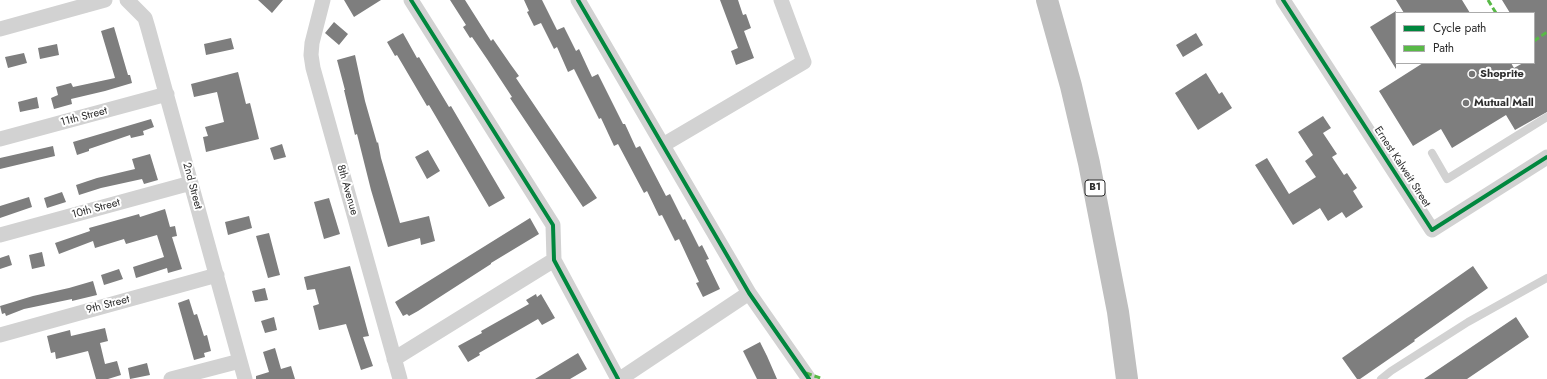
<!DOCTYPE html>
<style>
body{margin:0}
#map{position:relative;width:1547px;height:379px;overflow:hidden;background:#fff;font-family:Jost,sans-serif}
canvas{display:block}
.legend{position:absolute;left:1395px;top:12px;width:140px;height:52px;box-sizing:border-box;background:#fff;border:1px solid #ababab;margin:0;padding:5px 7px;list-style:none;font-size:12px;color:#2d2d2d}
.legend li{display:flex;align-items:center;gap:8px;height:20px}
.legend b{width:20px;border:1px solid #ababab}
</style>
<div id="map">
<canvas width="1547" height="379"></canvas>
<ul class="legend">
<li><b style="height:5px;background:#00873e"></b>Cycle path</li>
<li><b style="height:5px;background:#58b947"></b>Path</li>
</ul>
</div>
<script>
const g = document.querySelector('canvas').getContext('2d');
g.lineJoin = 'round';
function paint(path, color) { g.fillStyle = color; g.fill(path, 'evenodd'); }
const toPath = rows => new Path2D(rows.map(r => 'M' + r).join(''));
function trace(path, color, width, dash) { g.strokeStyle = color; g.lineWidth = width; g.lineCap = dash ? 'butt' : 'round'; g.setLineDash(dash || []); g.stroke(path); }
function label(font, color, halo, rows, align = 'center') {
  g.font = font + ' Jost,sans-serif'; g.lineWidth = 4; g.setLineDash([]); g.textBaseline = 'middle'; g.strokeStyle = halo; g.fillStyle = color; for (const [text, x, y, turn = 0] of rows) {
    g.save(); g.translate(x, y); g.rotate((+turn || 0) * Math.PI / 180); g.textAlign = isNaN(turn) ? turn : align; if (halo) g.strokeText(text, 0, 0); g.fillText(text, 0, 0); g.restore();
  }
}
const building = toPath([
 [258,0,283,0,272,13],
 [344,0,381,0,354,17],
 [450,0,465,0,491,41,493,39,511,65,519,76,516,78,597,198,583,207,510,98,512,97,487,59,472,37,470,38,463,27,466,25],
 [524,0,542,0,557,30,564,27,576,51,579,49,592,77,598,74,623,124,625,124,636,148,640,146,666,196,670,194,683,220,685,219,699,247,702,245,709,259,706,260,720,289,703,297,696,283,699,282,679,239,675,241,662,215,659,216,647,191,644,193,618,144,614,146,601,118,599,119,574,69,568,72,557,47,554,49,541,23,534,26,527,12,529,11],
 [720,0,738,0,743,15,746,14,751,28,744,31,754,58,736,65,731,51,738,48],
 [1396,0,1462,0,1470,13,1404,13],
 [1502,0,1547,0,1547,112,1515,130,1506,115,1452,148,1441,129,1413,146,1379,91,1423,63,1511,63,1514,68,1523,63,1534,63,1534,13,1510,13],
 [1396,11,1396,69,1370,27],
 [334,22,348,34,339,45,325,33],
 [114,27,128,75,130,75,132,83,105,91,71,99,72,104,54,109,51,98,58,95,56,87,71,83,73,87,115,78,101,31],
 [403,33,417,58,419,57,449,107,451,106,505,198,489,207,429,105,427,106,397,55,395,56,387,42],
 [1196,33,1203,45,1183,57,1176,45],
 [231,38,234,49,206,55,204,44],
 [57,44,59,55,40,59,38,48],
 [24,53,27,63,8,68,5,57],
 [355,55,365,101,377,143,378,142,381,158,400,223,429,216,435,241,421,245,420,238,388,247,371,190,357,134,355,135,344,90,345,90,337,60],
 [238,72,246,104,250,103,259,139,206,152,203,137,208,136,205,127,224,122,217,92,194,97,191,84],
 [1206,73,1219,94,1222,92,1232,108,1198,130,1175,93],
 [37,97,39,108,20,112,18,102],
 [1323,116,1331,128,1323,133,1337,154,1332,157,1344,175,1347,173,1357,188,1353,191,1363,207,1346,218,1342,212,1328,221,1320,208,1293,225,1255,165,1267,158,1289,194,1316,177,1305,161,1313,155,1298,132],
 [151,119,154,127,143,131,144,135,131,138,130,135,89,149,89,151,77,155,73,142],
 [282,144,286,157,274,160,270,148],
 [53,146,55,156,0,169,0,158],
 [428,150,440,171,427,179,415,157],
 [150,154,158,180,144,184,142,179,101,188,79,195,76,185,97,178,135,169,132,159],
 [62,192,66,202,47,208,44,198],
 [29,197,32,207,0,218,0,206],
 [329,198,340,234,324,239,314,202],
 [165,209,170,227,175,226,177,236,172,237,182,269,168,273,167,268,136,278,133,267,164,257,157,235,126,244,124,239,95,248,93,241,59,254,55,243,90,231,89,228,139,214,140,217],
 [249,216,252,228,228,235,225,222],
 [530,218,539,234,491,263,491,264,418,311,409,316,407,314,403,316,395,302],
 [269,233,280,275,268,278,256,236],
 [42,252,45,266,32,269,29,255],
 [9,255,12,265,0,269,0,258],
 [350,266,369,336,363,337,373,366,361,370,346,324,319,330,313,306,319,304,315,289,307,290,304,277],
 [1473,266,1488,288,1414,340,1415,341,1360,379,1357,379,1342,358],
 [119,269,123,279,104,285,101,275],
 [93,281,97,295,72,301,72,299,24,309,6,316,5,313,2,314,0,306,33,296,69,288],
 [265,288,268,300,255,302,252,291],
 [536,294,537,297,541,294,555,318,542,325,538,319,479,353,480,355,468,362,458,346,482,333,481,331,529,304,526,300],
 [189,299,194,315,197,314,204,336,207,335,211,351,204,353,205,357,194,360,178,303],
 [274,317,277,330,265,333,261,321],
 [1516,317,1529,337,1467,379,1424,379],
 [105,328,108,341,100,343,105,364,117,361,121,375,108,379,96,379,88,351,56,359,55,352,51,353,47,336,70,330,71,336],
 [760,342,767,356,777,379,757,379,743,351],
 [275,348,281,369,291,366,295,379,256,379,256,376,269,372,263,352],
 [578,353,587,369,570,379,535,379],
 [147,363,150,375,130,379,128,368]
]);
const lane = toPath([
 [1432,153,1447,179,1547,117],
 [1381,379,1391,371,1468,322,1547,278]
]);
const street = toPath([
 [127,0,145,18,148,28,245,379],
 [323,0,312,43,311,55,313,68,400,379],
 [411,0,553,225,554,260,618,379],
 [578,0,749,293,809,379],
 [1283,0,1432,230,1547,157],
 [0,29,105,0],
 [0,139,167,94],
 [663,145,804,62,781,0],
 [0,235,191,183],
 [0,335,217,275],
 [394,359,554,260],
 [171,379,240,361],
 [620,379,749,293]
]);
const highway = toPath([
 [1047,0,1071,86,1089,163,1118,312,1127,379]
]);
const quiet = toPath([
 [1488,0,1496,13],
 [1534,41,1547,32],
 [806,373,823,379]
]);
const cycleway = toPath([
 [411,0,553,225,554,260,618,379],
 [578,0,749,293,809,379],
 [1283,0,1432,230,1547,157]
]);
const markers = [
 [1472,74,4,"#767676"],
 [1466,103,4,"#767676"]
];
const shields = [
 [1095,188,20]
];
const shieldNames = [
 ["B1",1095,188]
];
const poiNames = [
 ["Shoprite",1480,74],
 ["Mutual Mall",1474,103]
];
const streetNames = [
 ["11th Street",84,117,-15],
 ["Ernest Kalweit Street",1402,167,57],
 ["2nd Street",192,186,75],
 ["8th Avenue",347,190,74],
 ["10th Street",96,209,-15],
 ["9th Street",108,305,-15]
];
paint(building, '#7e7e7e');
trace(lane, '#d2d2d2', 8);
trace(street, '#d2d2d2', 15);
trace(highway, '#bfbfbf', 22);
trace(quiet, '#58b947', 3, [6, 3]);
trace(cycleway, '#00873e', 4);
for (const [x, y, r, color] of markers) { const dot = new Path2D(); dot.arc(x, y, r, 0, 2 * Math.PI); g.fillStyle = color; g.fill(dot); trace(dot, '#fff', 1.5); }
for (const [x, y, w] of shields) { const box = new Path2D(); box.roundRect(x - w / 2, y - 8, w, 16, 3); g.fillStyle = '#fff'; g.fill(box); trace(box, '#2d2d2d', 1); }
label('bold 10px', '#2d2d2d', null, shieldNames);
label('bold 11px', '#2d2d2d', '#fff', poiNames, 'left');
label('11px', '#2d2d2d', '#fff', streetNames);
</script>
